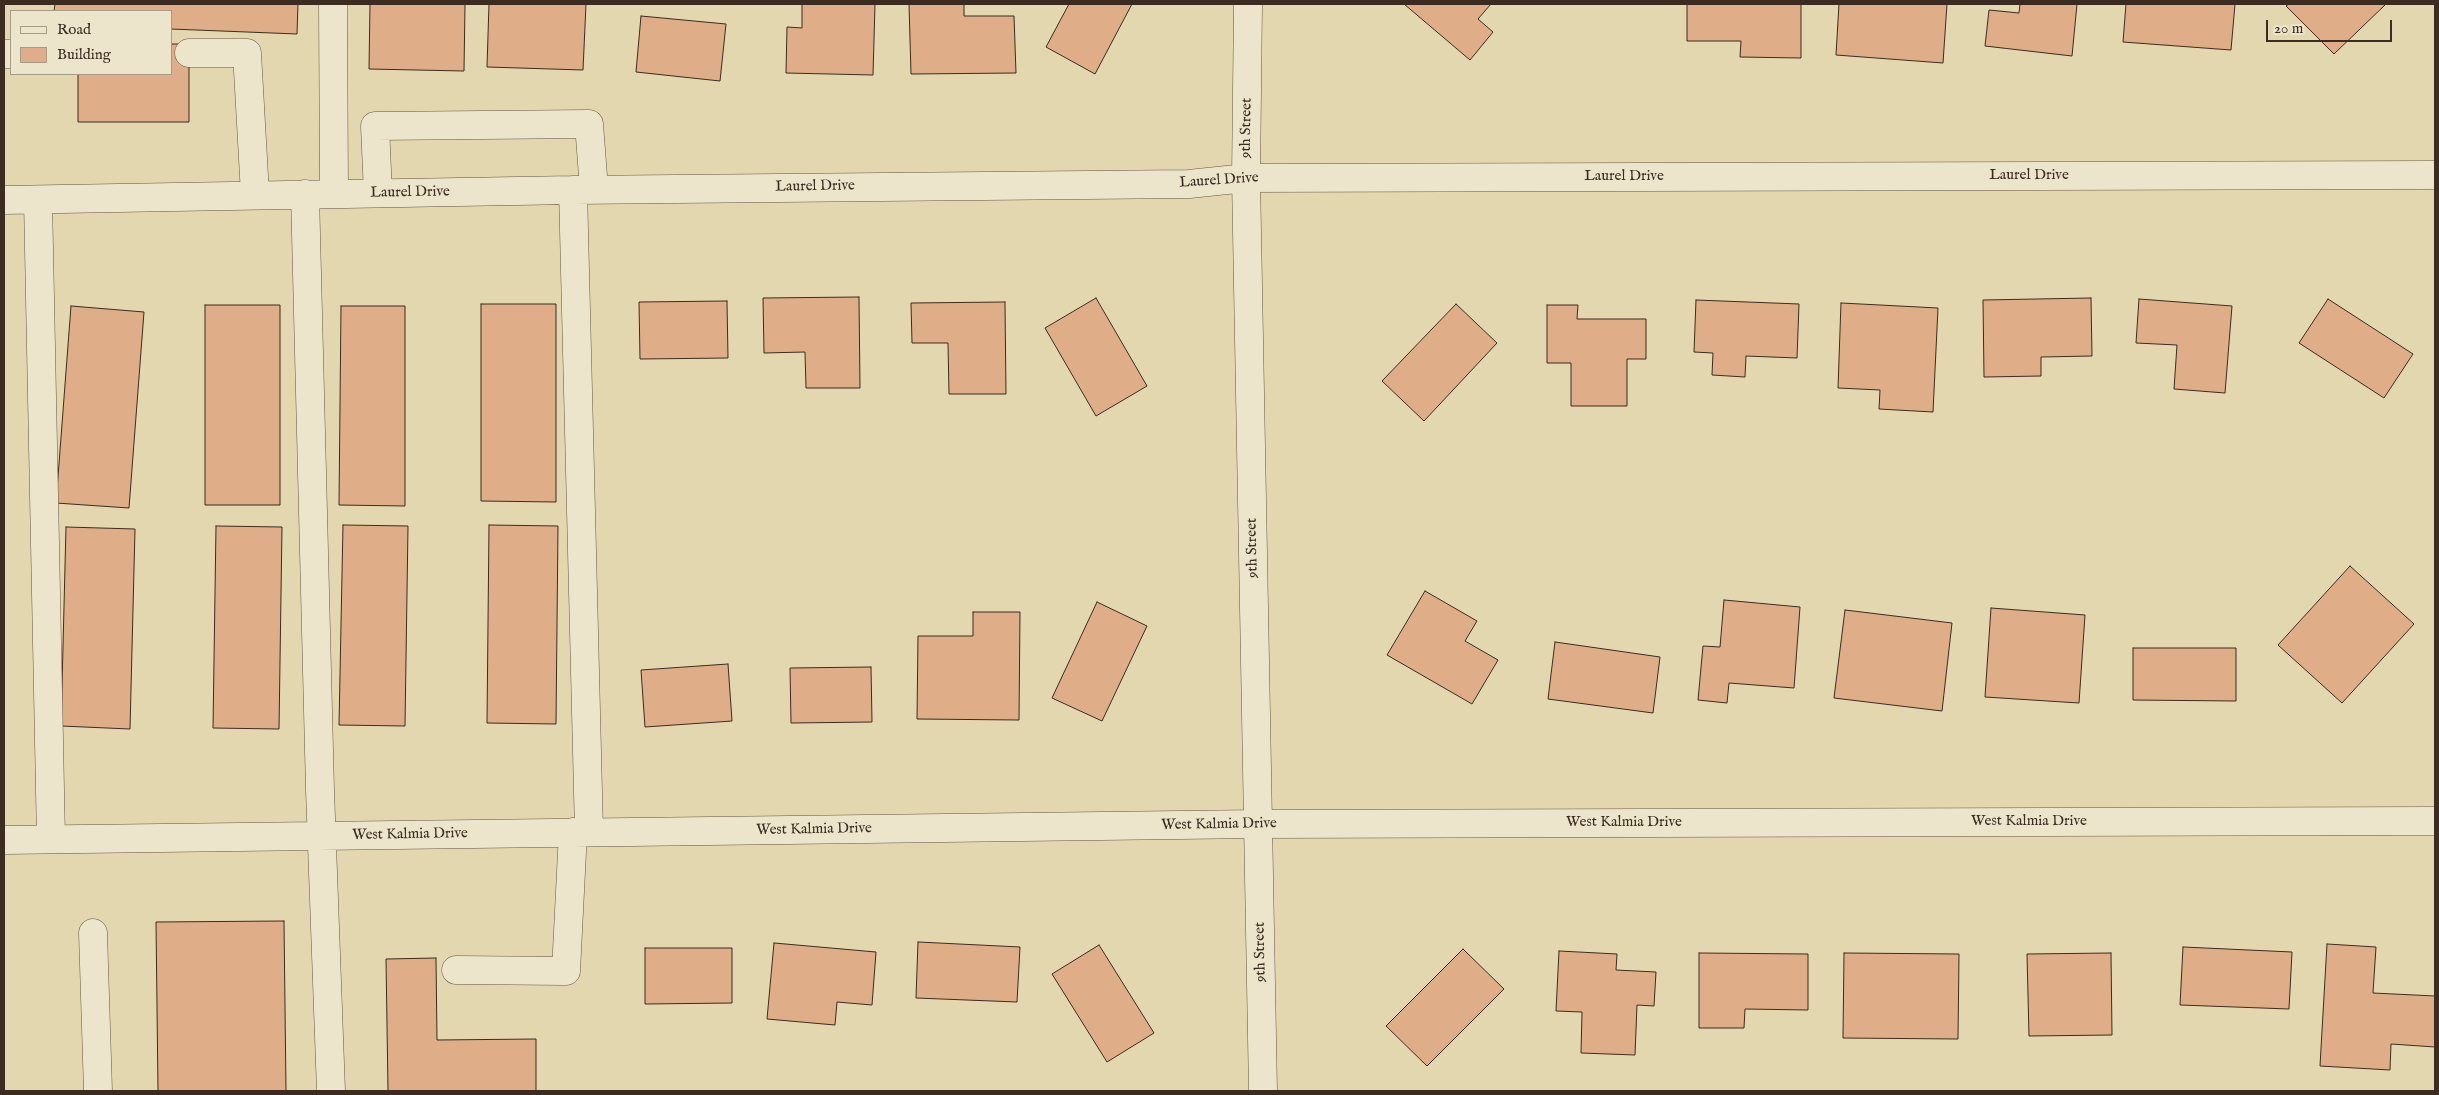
<!DOCTYPE html>
<style>
body{margin:0}
#map{position:relative;width:2439px;height:1095px;overflow:hidden;background:#e2d7af;font-family:"IM FELL English",serif}
canvas{display:block}
.frame{position:absolute;inset:0;border:5px solid #3b2b21;pointer-events:none}
.legend{position:absolute;left:10px;top:10px;width:162px;height:65px;box-sizing:border-box;background:#ece5cb;border:1px solid #a59b87;margin:0;padding:6px 9px;list-style:none;font-size:15px;color:#3b2b21}
.legend li{display:flex;align-items:center;gap:10px;height:25px}
.legend b{width:25px;border:1px solid #a59b87}
.scale{position:absolute;left:2266px;top:20px;width:126px;height:22px;box-sizing:border-box;border:2px solid #3b2b21;border-top:0;padding-left:6px;font-size:15px;line-height:18px;white-space:nowrap;color:#3b2b21;-webkit-text-stroke:4px #ece5cb;paint-order:stroke}
</style>
<div id="map">
<canvas width="2439" height="1095"></canvas>
<div class="frame"></div>
<ul class="legend">
<li><b style="height:6px;background:#ece5cb"></b>Road</li>
<li><b style="height:14px;background:#dfae88"></b>Building</li>
</ul>
<div class="scale">20 m</div>
</div>
<script>
const g = document.querySelector('canvas').getContext('2d');
g.lineJoin = 'round';
function paint(path, color) { g.fillStyle = color; g.fill(path, 'evenodd'); }
const toPath = rows => new Path2D(rows.map(r => 'M' + r).join(''));
function trace(path, color, width, dash) { g.strokeStyle = color; g.lineWidth = width; g.lineCap = dash ? 'butt' : 'round'; g.setLineDash(dash || []); g.stroke(path); }
function label(font, color, halo, rows, align = 'center') {
  g.font = font + ' "IM FELL English",serif'; g.lineWidth = 4; g.setLineDash([]); g.textBaseline = 'middle'; g.strokeStyle = halo; g.fillStyle = color; for (const [text, x, y, turn = 0] of rows) {
    g.save(); g.translate(x, y); g.rotate((+turn || 0) * Math.PI / 180); g.textAlign = isNaN(turn) ? turn : align; if (halo) g.strokeText(text, 0, 0); g.fillText(text, 0, 0); g.restore();
  }
}
const building = toPath([
 [55,4,298,4,297,34,171,29,171,11,54,11,55,4],
 [370,4,465,4,464,71,369,69,370,4],
 [489,4,586,4,583,70,487,67,489,4],
 [802,4,875,4,873,75,786,73,787,27,802,28,802,4],
 [909,4,964,4,964,16,1014,16,1016,73,911,74,909,4],
 [1069,4,1132,4,1095,74,1046,47,1069,4],
 [1404,4,1491,4,1478,19,1493,32,1470,60,1404,4],
 [1687,4,1801,4,1801,58,1740,57,1741,41,1687,41,1687,4],
 [1839,4,1947,4,1943,63,1836,55,1839,4],
 [2020,4,2077,4,2072,56,1985,46,1989,10,2019,13,2020,4],
 [2126,4,2235,4,2231,50,2123,42,2126,4],
 [2289,4,2386,4,2334,54,2286,6,2289,4],
 [641,16,726,24,720,81,636,72,641,16],
 [171,44,189,44,189,122,78,122,78,74,171,74,171,44],
 [859,297,860,388,806,388,805,352,764,353,763,298,859,297],
 [1096,298,1147,386,1096,416,1045,328,1096,298],
 [2091,298,2092,356,2041,357,2041,376,1984,377,1983,300,2091,298],
 [2139,299,2232,306,2225,393,2174,389,2177,345,2136,343,2139,299],
 [2328,299,2413,354,2384,398,2299,343,2328,299],
 [1696,300,1799,304,1797,358,1746,356,1745,377,1712,375,1713,353,1694,352,1696,300],
 [727,301,728,358,640,359,639,302,727,301],
 [1005,302,1006,394,949,394,948,343,912,343,911,303,1005,302],
 [1841,303,1938,308,1933,412,1879,409,1880,390,1838,388,1841,303],
 [481,304,556,304,556,502,481,501,481,304],
 [1456,304,1497,343,1424,421,1382,381,1456,304],
 [205,305,280,305,280,505,205,505,205,305],
 [1547,305,1578,305,1577,319,1646,319,1646,359,1627,359,1627,406,1571,406,1571,363,1547,363,1547,305],
 [71,306,144,312,129,508,56,503,71,306],
 [341,306,405,306,405,506,339,505,341,306],
 [343,525,408,526,405,726,339,725,343,525],
 [489,525,558,526,556,724,487,723,489,525],
 [216,526,282,527,279,729,213,728,216,526],
 [66,527,135,529,130,729,61,726,66,527],
 [2350,566,2414,624,2342,703,2278,645,2350,566],
 [1425,591,1477,621,1465,641,1498,660,1472,704,1387,655,1425,591],
 [1724,600,1800,607,1794,688,1729,683,1727,703,1698,700,1703,646,1720,647,1724,600],
 [1097,602,1147,626,1102,721,1052,698,1097,602],
 [1991,608,2085,615,2079,703,1985,697,1991,608],
 [1845,610,1952,623,1942,711,1834,698,1845,610],
 [973,612,1020,612,1019,720,917,719,918,636,973,636,973,612],
 [1555,642,1660,657,1653,713,1548,699,1555,642],
 [2133,648,2236,648,2236,701,2133,700,2133,648],
 [728,664,732,721,645,727,641,670,728,664],
 [871,667,872,722,791,723,790,668,871,667],
 [284,921,286,1091,158,1091,156,922,284,921],
 [918,942,1020,947,1017,1002,916,998,918,942],
 [774,943,876,952,872,1005,837,1002,835,1025,767,1019,774,943],
 [2327,944,2376,947,2373,993,2435,996,2435,1047,2391,1044,2390,1070,2320,1066,2327,944],
 [1099,945,1154,1033,1107,1062,1052,974,1099,945],
 [2183,947,2292,952,2289,1009,2180,1005,2183,947],
 [645,948,732,948,732,1003,645,1004,645,948],
 [1463,949,1504,989,1427,1066,1386,1026,1463,949],
 [1559,951,1617,954,1616,970,1656,972,1654,1006,1637,1005,1635,1055,1581,1053,1582,1012,1556,1011,1559,951],
 [1699,953,1808,954,1808,1010,1745,1009,1744,1028,1699,1028,1699,953],
 [1844,953,1959,954,1958,1039,1843,1038,1844,953],
 [2111,953,2112,1035,2029,1036,2027,954,2111,953],
 [436,958,437,1040,536,1039,536,1091,388,1091,386,959,436,958]
]);
const minor = toPath([
 [333,4,334,194],
 [1248,4,1246,178,1263,1091],
 [189,53,247,53,255,194],
 [4,54,11,54],
 [573,190,589,832],
 [378,193,375,126,589,124,594,189],
 [305,194,320,790,331,1091],
 [4,200,573,190,1189,184,1246,178,2435,175],
 [38,200,51,839],
 [4,840,1258,824,2435,821],
 [93,933,98,1091],
 [456,970,566,971,573,832]
]);
const streetNames = [
 ["9th Street",1247,128,-89],
 ["Laurel Drive",2029,176],
 ["Laurel Drive",1624,177],
 ["Laurel Drive",1219,181,-4],
 ["Laurel Drive",815,187,-1],
 ["Laurel Drive",410,193,-1],
 ["9th Street",1253,548,-91],
 ["West Kalmia Drive",2029,822],
 ["West Kalmia Drive",1624,823],
 ["West Kalmia Drive",1219,825,-1],
 ["West Kalmia Drive",814,830,-1],
 ["West Kalmia Drive",410,835,-1],
 ["9th Street",1261,952,-91]
];
paint(building, '#dfae88');
trace(building, '#3b2b21', 1);
trace(minor, '#655644', 29);
trace(minor, '#ece5cb', 28);
label('15px', '#3b2b21', '#ece5cb', streetNames);
</script>
